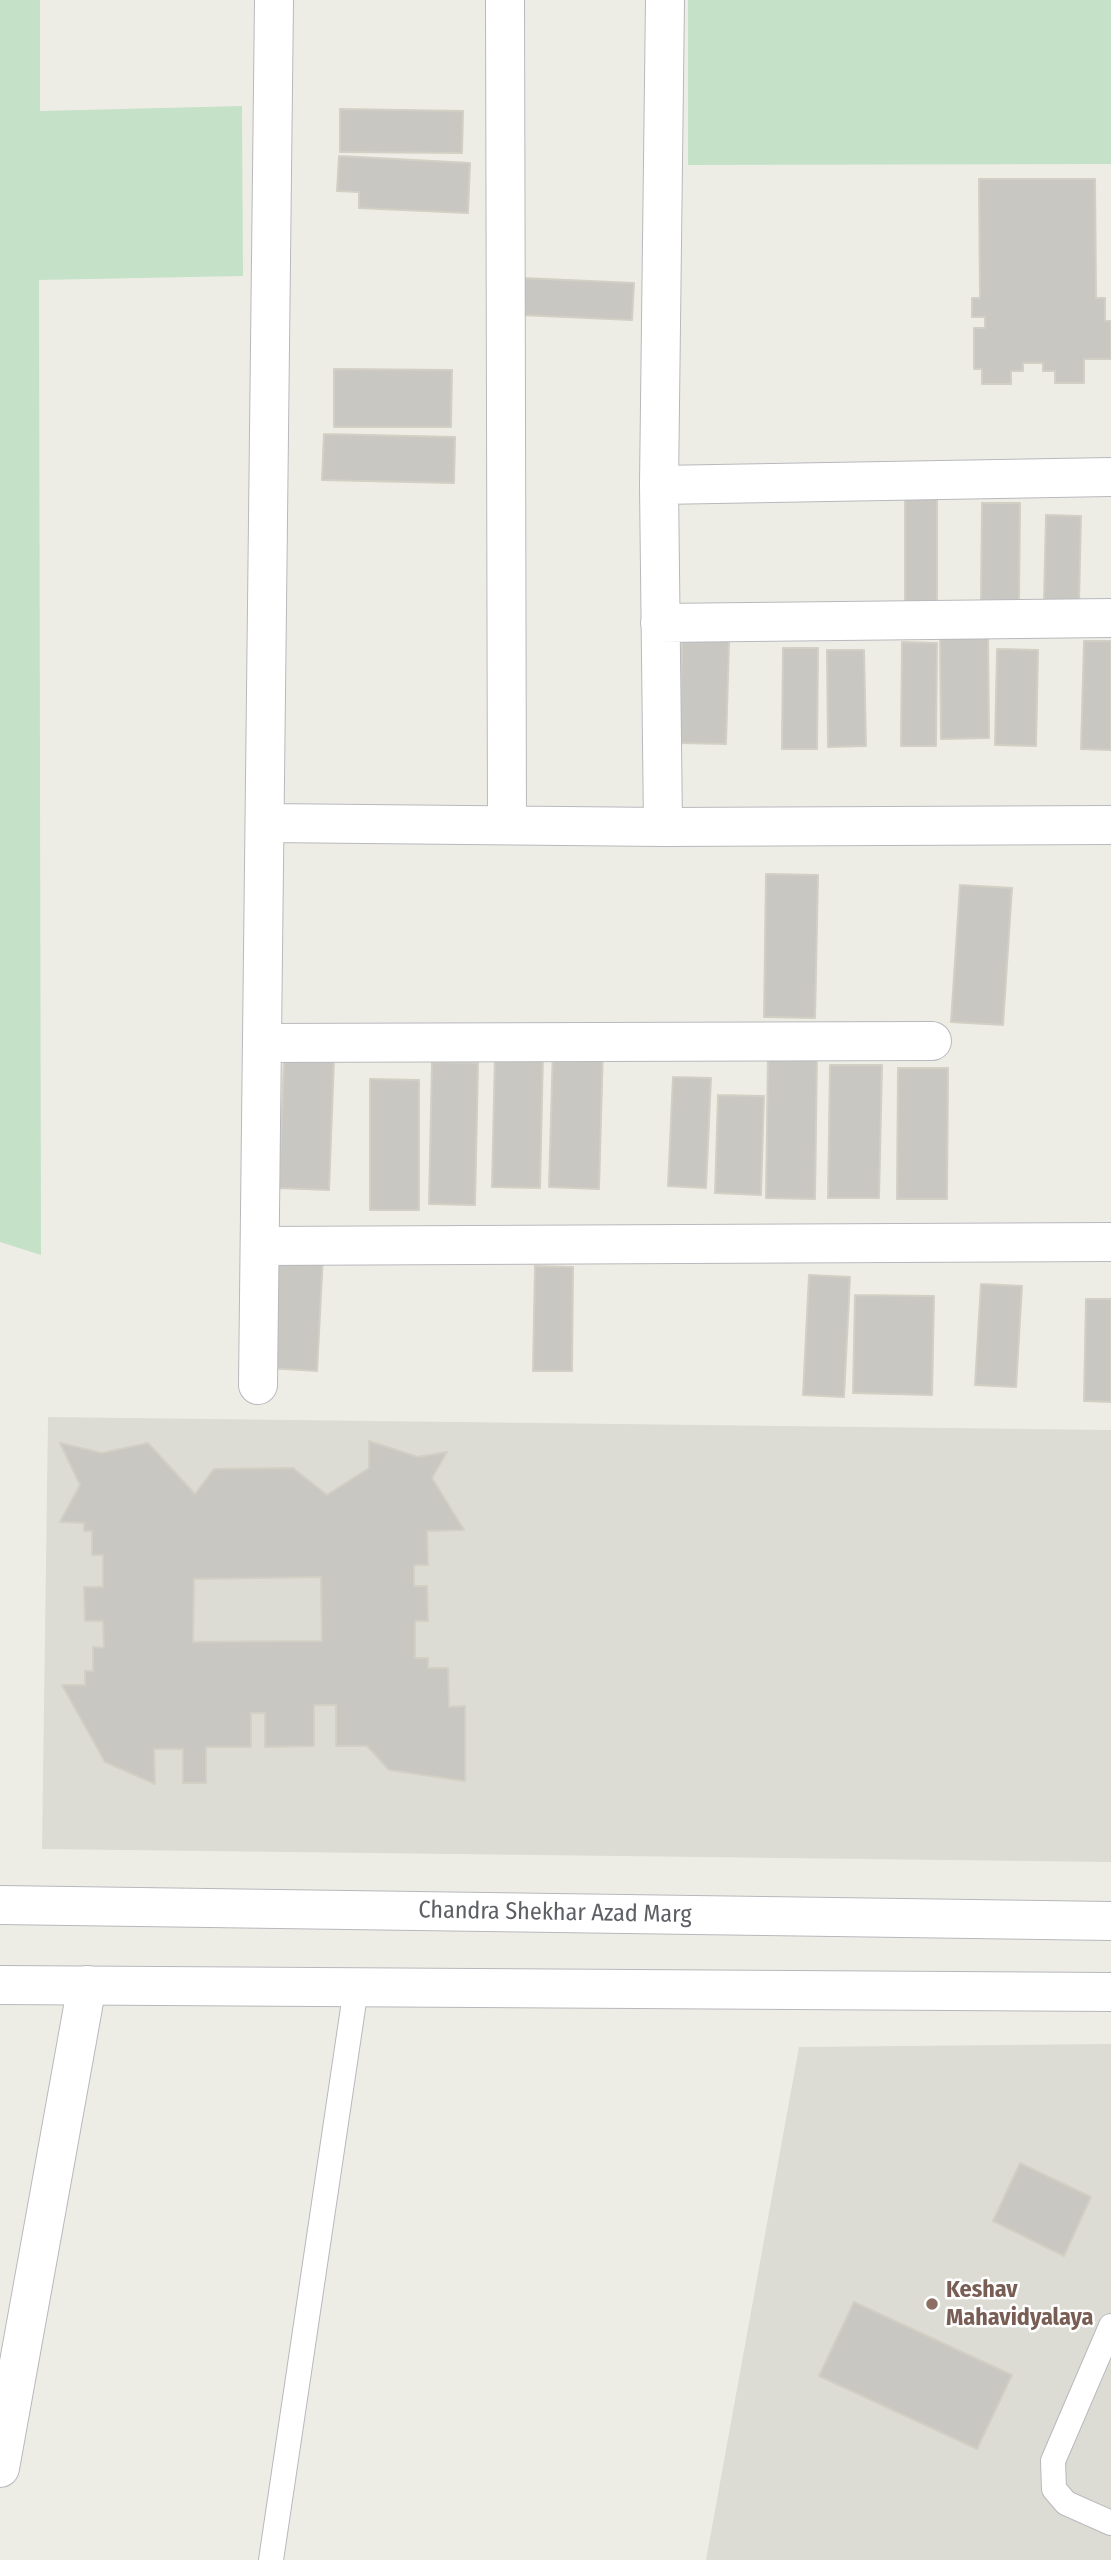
<!DOCTYPE html>
<style>
body{margin:0}
canvas{display:block;background:#eeede5}
</style>
<canvas width="1111" height="2560"></canvas>
<script>
const g = document.querySelector('canvas').getContext('2d');
g.lineJoin = 'round';
function paint(path, color) { g.fillStyle = color; g.fill(path, 'evenodd'); }
const toPath = rows => new Path2D(rows.map(r => 'M' + r).join(''));
function trace(path, color, width, dash) { g.strokeStyle = color; g.lineWidth = width; g.lineCap = dash ? 'butt' : 'round'; g.setLineDash(dash || []); g.stroke(path); }
function label(font, color, halo, rows, align = 'center') {
  g.font = font + ' "Fira Sans Condensed",sans-serif'; g.lineWidth = 5; g.setLineDash([]); g.textBaseline = 'middle'; g.strokeStyle = halo; g.fillStyle = color; for (const [text, x, y, turn = 0] of rows) {
    g.save(); g.translate(x, y); g.rotate((+turn || 0) * Math.PI / 180); g.textAlign = isNaN(turn) ? turn : align; if (halo) g.strokeText(text, 0, 0); g.fillText(text, 0, 0); g.restore();
  }
}
const education = toPath([
 [48,1417,1111,1430,1111,1862,42,1849],
 [1111,2044,1111,2560,706,2560,799,2047]
]);
const green = toPath([
 [0,0,40,0,40,111,242,106,243,276,39,280,41,1255,0,1242],
 [688,0,1111,0,1111,164,688,165]
]);
const building = toPath([
 [340,109,463,111,462,153,340,152,340,109],
 [339,156,470,163,468,213,359,208,359,192,337,191,339,156],
 [979,179,1095,179,1096,298,1105,298,1105,321,1111,321,1111,359,1084,359,1084,383,1055,383,1055,371,1043,371,1043,363,1023,363,1023,371,1011,371,1011,384,982,384,982,369,974,369,974,328,985,328,985,317,972,317,972,298,980,298,979,179],
 [523,278,634,283,632,320,521,315,523,278],
 [334,369,452,370,451,427,334,427,334,369],
 [324,434,455,437,454,483,322,480,324,434],
 [905,493,937,493,937,601,905,601,905,493],
 [982,503,1020,503,1019,601,981,600,982,503],
 [1046,515,1081,516,1079,601,1044,601,1046,515],
 [988,632,989,738,941,739,940,633,988,632],
 [682,640,729,641,726,744,680,743,682,640],
 [1084,641,1111,641,1111,750,1081,749,1084,641],
 [902,642,937,643,936,746,901,746,902,642],
 [783,648,818,648,817,749,782,749,783,648],
 [997,649,1038,650,1036,746,995,745,997,649],
 [827,650,864,650,866,746,828,747,827,650],
 [766,874,818,875,815,1018,764,1017,766,874],
 [960,885,1012,888,1003,1025,951,1022,960,885],
 [553,1047,603,1048,599,1189,549,1187,553,1047],
 [768,1049,817,1050,815,1199,766,1198,768,1049],
 [495,1053,543,1054,540,1188,492,1187,495,1053],
 [284,1058,334,1059,329,1190,279,1188,284,1058],
 [432,1062,478,1063,475,1205,429,1204,432,1062],
 [830,1065,882,1065,879,1198,828,1198,830,1065],
 [898,1068,948,1068,947,1199,897,1199,898,1068],
 [673,1077,711,1078,706,1188,668,1186,673,1077],
 [370,1079,419,1080,419,1210,370,1210,370,1079],
 [718,1095,764,1096,761,1195,715,1193,718,1095],
 [275,1254,323,1256,317,1371,269,1368,275,1254],
 [535,1266,573,1267,572,1371,533,1371,535,1266],
 [809,1275,850,1277,844,1397,803,1395,809,1275],
 [981,1284,1022,1286,1016,1387,975,1385,981,1284],
 [855,1295,934,1296,932,1395,853,1393,855,1295],
 [1086,1299,1111,1299,1111,1402,1084,1401,1086,1299],
 [369,1441,418,1457,447,1452,432,1478,464,1530,427,1531,428,1565,414,1565,414,1586,427,1586,428,1621,415,1621,415,1658,428,1658,428,1668,448,1668,449,1707,465,1706,465,1781,389,1770,367,1746,336,1746,336,1705,314,1705,314,1746,265,1747,265,1713,251,1713,251,1747,206,1747,206,1783,183,1783,183,1749,154,1749,155,1784,105,1762,62,1685,85,1685,85,1671,93,1671,93,1647,104,1648,103,1621,85,1621,84,1587,103,1587,103,1555,92,1555,92,1531,84,1531,84,1523,60,1522,80,1485,60,1443,102,1453,148,1443,195,1494,214,1469,293,1468,327,1495,369,1468,369,1441],
 [321,1577,322,1641,193,1642,194,1579,321,1577],
 [1020,2163,1091,2197,1064,2256,993,2221,1020,2163],
 [854,2302,1012,2375,977,2449,819,2376,854,2302]
]);
const lane = toPath([
 [1111,2326,1053,2461,1054,2489,1066,2503,1111,2523],
 [271,2560,356,1988]
]);
const street = toPath([
 [505,0,507,825],
 [659,485,1111,477],
 [660,623,1111,618],
 [267,823,663,827,1111,825],
 [663,827,659,485,665,0],
 [263,1043,932,1041],
 [260,1246,1111,1242],
 [258,1385,274,0],
 [0,2468,87,1985]
]);
const secondary = toPath([
 [0,1905,1111,1921],
 [0,1985,1111,1992]
]);
const markers = [
 [932,2304,7,"#8d6e63"]
];
const streetNames = [
 ["Chandra Shekhar Azad Marg",555,1913,1]
];
const educationNames = [
 ["Keshav",946,2290],
 ["Mahavidyalaya",946,2318]
];
paint(education, '#dddcd4');
paint(green, '#c5e2c9');
paint(building, '#c9c7c2');
trace(building, '#d2cfc4', 2);
trace(lane, '#b8b9be', 26);
trace(street, '#b8b9be', 40);
trace(secondary, '#b7b8bd', 40);
trace(lane, '#fff', 24);
trace(street, '#fff', 38);
trace(secondary, '#fff', 38);
for (const [x, y, r, color] of markers) { const dot = new Path2D(); dot.arc(x, y, r, 0, 2 * Math.PI); g.fillStyle = color; g.fill(dot); trace(dot, '#fff', 2.5); }
label('24px', '#5d5f64', '#fff', streetNames);
label('bold 24px', '#785e54', '#fff', educationNames, 'left');
</script>
